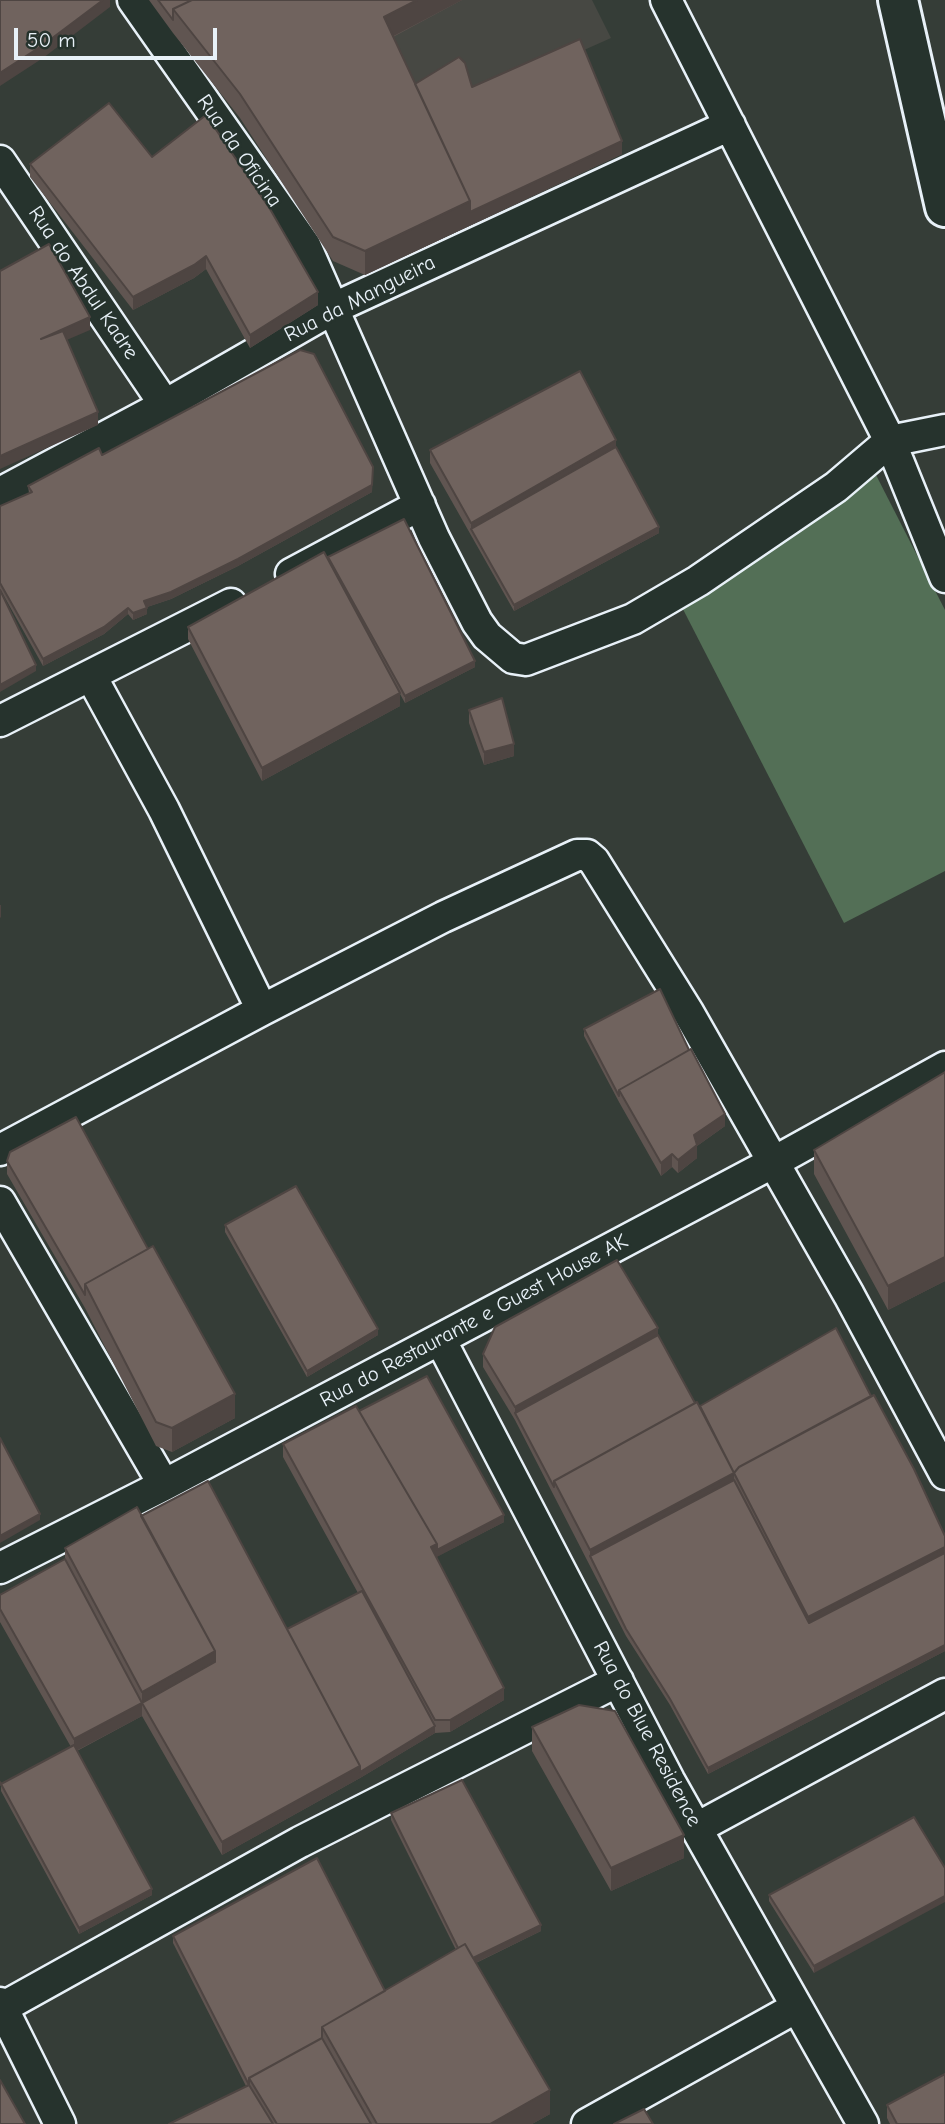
<!DOCTYPE html>
<style>
body{margin:0}
#map{position:relative;width:945px;height:2124px;overflow:hidden;background:#353d37;font-family:"Comic Neue",sans-serif}
canvas{display:block}
.scale{position:absolute;left:14px;top:28px;width:203px;height:32px;box-sizing:border-box;border:4px solid #e8f1f8;border-top:0;padding-left:9px;font-size:21px;line-height:24px;white-space:nowrap;color:#e8f1f8;-webkit-text-stroke:5px #26332d;paint-order:stroke}
</style>
<div id="map">
<canvas width="945" height="2124"></canvas>
<div class="scale">50 m</div>
</div>
<script>
const g = document.querySelector('canvas').getContext('2d');
g.lineJoin = 'round';
function paint(path, color) { g.fillStyle = color; g.fill(path, 'evenodd'); }
const toPath = rows => new Path2D(rows.map(r => 'M' + r).join(''));
function trace(path, color, width, dash) { g.strokeStyle = color; g.lineWidth = width; g.lineCap = dash ? 'butt' : 'round'; g.setLineDash(dash || []); g.stroke(path); }
function label(font, color, halo, rows, align = 'center') {
  g.font = font + ' "Comic Neue",sans-serif'; g.lineWidth = 5; g.setLineDash([]); g.textBaseline = 'middle'; g.strokeStyle = halo; g.fillStyle = color; for (const [text, x, y, turn = 0] of rows) {
    g.save(); g.translate(x, y); g.rotate((+turn || 0) * Math.PI / 180); g.textAlign = isNaN(turn) ? turn : align; if (halo) g.strokeText(text, 0, 0); g.fillText(text, 0, 0); g.restore();
  }
}
const built = toPath([
 [453,0,592,0,611,38,472,100,408,101,381,35]
]);
const green = toPath([
 [875,473,945,610,945,871,844,923,668,580]
]);
const street = toPath([
 [133,0,305,245,434,538,477,622,487,636,513,658,526,660,633,619,698,581,836,487,890,441,945,430],
 [666,0,890,441,945,577],
 [0,161,165,405],
 [0,493,165,405,334,308,730,125],
 [291,574,420,505],
 [91,676,164,810,262,1010],
 [0,721,231,604],
 [0,1150,262,1010,443,917,577,855,587,855,594,861,688,1012,849,1295,945,1474],
 [0,1202,164,1485],
 [440,1339,669,1780,863,2124],
 [0,1568,164,1485,440,1339,772,1163,945,1067],
 [697,1828,945,1694],
 [0,2003,60,2124],
 [0,2009,300,1842,618,1681],
 [587,2124,797,2007]
]);
const primary = toPath([
 [898,0,945,207]
]);
const wall = toPath([
 [149,0,462,0,393,37,415,84,472,87,622,154,365,275,333,261,240,118,173,33],
 [152,157,318,305,250,348,206,269,194,278,133,310,30,177,30,164],
 [616,447,659,533,514,611,430,463,430,450],
 [102,455,373,467,372,492,238,566,171,599,147,607,147,614,133,620,128,614,104,634,43,666,0,589,0,506,29,493,28,486],
 [328,557,475,667,405,703,400,694,400,706,262,781,188,639,188,627,328,559],
 [469,710,514,756,484,765,469,723],
 [584,1029,725,1126,697,1146,697,1158,678,1173,672,1167,661,1176,619,1102,584,1036],
 [945,1072,945,1281,888,1310,814,1174,814,1150],
 [7,1161,235,1418,172,1452,156,1446,85,1308,7,1174],
 [225,1225,378,1335,307,1377,225,1232],
 [658,1335,695,1403,945,1536,945,1651,708,1774,670,1705,626,1636,515,1420,483,1367,483,1354],
 [359,1411,504,1522,436,1557,504,1700,450,1732,435,1733,360,1778,222,1855,142,1716,77,1751,152,1895,79,1934,1,1791,1,1784,71,1747,0,1622,0,1595,65,1559,65,1548,141,1516,287,1629,358,1593,283,1457,283,1444],
 [532,1727,684,1858,611,1891,532,1751],
 [391,1813,541,1931,476,1963,550,2114,532,2124,169,2124,246,2086,173,1943,173,1936,385,1991,456,1950,391,1820],
 [914,1817,814,1973,769,1901,769,1895],
 [887,2105,945,2124,890,2124,887,2118]
]);
const shadedWall = toPath([
 [103,0,110,0,110,7,43,58,0,86,0,73],
 [417,0,462,0,384,41,384,17],
 [622,141,622,154,365,275,365,251,470,201],
 [206,256,206,269,194,278,133,310,133,297],
 [318,292,318,305,250,348,250,335],
 [90,317,90,330,41,351,41,339],
 [98,412,98,425,0,469,0,456],
 [616,440,616,453,471,529,471,523],
 [372,485,372,492,238,566,171,599,144,608,144,601],
 [659,527,659,533,514,611,514,605],
 [128,608,128,614,104,634,43,666,43,659],
 [147,608,147,614,133,620,133,613],
 [475,661,475,667,405,703,405,696],
 [36,665,36,671,0,692,0,685],
 [400,693,400,706,262,781,262,768],
 [514,744,514,756,484,765,484,752],
 [0,905,1,905,1,917,0,918],
 [725,1114,725,1126,697,1146,697,1158,678,1173,678,1160,694,1135],
 [672,1154,672,1167,661,1176,661,1163],
 [945,1257,945,1281,888,1310,888,1286],
 [658,1328,658,1341,515,1413,515,1407],
 [378,1329,378,1335,307,1377,307,1371],
 [235,1394,235,1418,172,1452,172,1428],
 [734,1473,734,1486,590,1556,590,1550],
 [40,1514,40,1520,0,1543,0,1536],
 [504,1515,504,1522,431,1560,431,1547],
 [945,1547,945,1560,808,1630,808,1617],
 [945,1645,945,1651,708,1774,708,1768],
 [215,1651,215,1675,142,1703,142,1692],
 [504,1688,504,1700,450,1732,450,1720],
 [142,1703,142,1716,74,1752,74,1739],
 [435,1726,435,1733,360,1778,222,1855,222,1842,360,1766],
 [684,1835,684,1858,611,1891,611,1868],
 [152,1889,152,1895,79,1934,79,1928],
 [945,1896,945,1902,814,1973,814,1966],
 [541,1925,541,1931,465,1968,465,1962],
 [550,2090,550,2114,532,2124,490,2124]
]);
const building = toPath([
 [0,0,103,0,43,45,0,73,0,0],
 [158,0,192,0,173,9,173,20,158,0],
 [192,0,417,0,384,17,470,201,365,251,333,237,240,94,173,9,192,0],
 [580,39,622,141,470,212,470,201,415,84,459,57,465,63,472,87,580,39],
 [109,103,152,157,206,115,270,209,318,292,250,335,206,256,194,265,133,297,30,164,109,103],
 [49,244,90,317,41,339,63,331,98,412,0,456,0,271,49,244],
 [300,350,314,354,373,467,372,485,238,559,171,592,144,601,147,608,133,613,128,608,104,627,43,659,0,583,0,506,32,492,28,486,99,448,102,455,300,350],
 [580,371,616,440,471,523,430,450,580,371],
 [616,447,659,527,514,605,471,529,616,447],
 [404,519,475,661,405,696,328,557,404,519],
 [324,552,400,693,262,768,188,627,324,552],
 [0,590,36,665,0,685,0,590],
 [502,698,514,744,484,752,469,710,502,698],
 [660,989,689,1050,619,1090,619,1096,584,1029,660,989],
 [691,1049,725,1114,694,1135,697,1145,678,1160,672,1154,661,1163,619,1090,691,1049],
 [945,1072,945,1257,888,1286,814,1150,945,1072],
 [76,1117,148,1249,85,1284,85,1295,7,1161,10,1152,76,1117],
 [296,1186,378,1329,307,1371,225,1225,296,1186],
 [153,1246,235,1394,172,1428,156,1422,85,1284,153,1246],
 [617,1260,658,1328,515,1407,483,1354,495,1327,617,1260],
 [836,1328,871,1396,739,1467,734,1473,700,1406,836,1328],
 [658,1335,695,1403,554,1481,554,1487,515,1413,658,1335],
 [427,1376,504,1515,437,1550,437,1544,359,1411,427,1376],
 [874,1395,914,1469,945,1536,945,1547,808,1617,734,1473,739,1467,874,1395],
 [697,1402,734,1473,590,1550,554,1481,697,1402],
 [356,1406,437,1544,431,1547,504,1688,450,1720,435,1720,283,1444,356,1406],
 [0,1438,40,1514,0,1536,0,1438],
 [734,1480,809,1623,945,1553,945,1645,708,1768,670,1699,626,1629,590,1556,734,1480],
 [208,1481,360,1766,222,1842,142,1703,74,1739,0,1609,0,1595,65,1559,142,1703,215,1662,215,1651,141,1516,208,1481],
 [137,1507,215,1651,142,1692,65,1548,137,1507],
 [362,1591,435,1726,360,1772,360,1766,287,1629,362,1591],
 [579,1705,615,1711,684,1835,611,1868,532,1727,579,1705],
 [74,1745,152,1889,79,1928,1,1784,0,1785,0,1782,1,1784,74,1745],
 [462,1780,541,1925,473,1958,465,1944,458,1948,391,1813,462,1780],
 [914,1817,945,1868,945,1896,814,1966,769,1895,914,1817],
 [317,1858,385,1991,322,2027,322,2038,249,2078,249,2085,173,1936,317,1858],
 [465,1944,550,2090,490,2124,377,2124,322,2027,465,1944],
 [322,2038,371,2124,277,2124,249,2078,322,2038],
 [945,2074,945,2124,897,2124,887,2105,945,2074],
 [0,2080,25,2124,0,2124,0,2080],
 [249,2085,273,2124,169,2124,249,2085],
 [644,2109,653,2124,614,2124,644,2109]
]);
const streetNames = [
 ["Rua da Oficina",239,151,55],
 ["Rua do Abdul Kadre",83,283,56],
 ["Rua da Mangueira",360,299,-27],
 ["Rua do Restaurante e Guest House AK",474,1321,-28],
 ["Rua do Blue Residence",647,1734,62]
];
paint(built, '#474843');
paint(green, '#536f56');
trace(street, '#e8f1f8', 35);
trace(primary, '#e8f1f8', 44);
trace(street, '#26332d', 30);
trace(primary, '#26332d', 38);
paint(wall, '#605551');
paint(shadedWall, '#4e4542');
paint(building, '#70635e');
trace(building, '#4e4542', 2);
label('21px', '#e8f1f8', '#26332d', streetNames);
</script>
